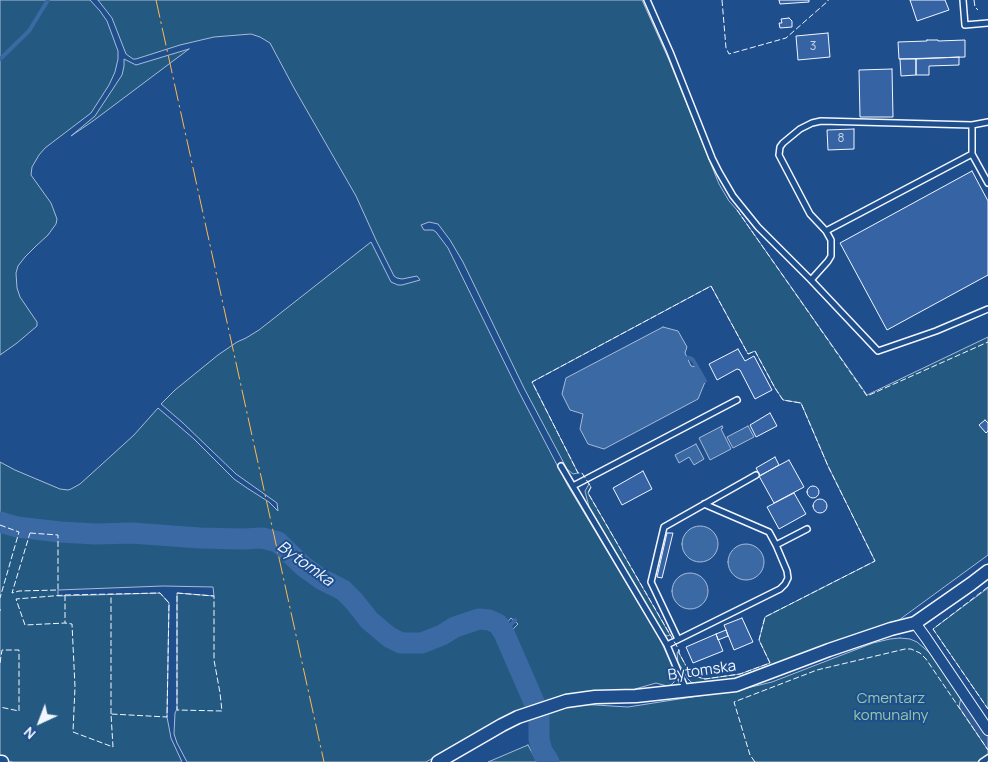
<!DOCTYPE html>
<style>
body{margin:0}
#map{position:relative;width:988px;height:762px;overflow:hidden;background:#1f4e8c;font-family:Manrope,sans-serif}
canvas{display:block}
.north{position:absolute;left:15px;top:697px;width:50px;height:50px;-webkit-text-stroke:4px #1f4e8c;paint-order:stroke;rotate:223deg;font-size:14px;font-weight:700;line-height:20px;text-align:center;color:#f2f6ff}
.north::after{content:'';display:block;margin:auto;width:18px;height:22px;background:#f2f6ff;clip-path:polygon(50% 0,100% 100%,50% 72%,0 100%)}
</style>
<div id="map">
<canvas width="988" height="762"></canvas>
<div class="north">N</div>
</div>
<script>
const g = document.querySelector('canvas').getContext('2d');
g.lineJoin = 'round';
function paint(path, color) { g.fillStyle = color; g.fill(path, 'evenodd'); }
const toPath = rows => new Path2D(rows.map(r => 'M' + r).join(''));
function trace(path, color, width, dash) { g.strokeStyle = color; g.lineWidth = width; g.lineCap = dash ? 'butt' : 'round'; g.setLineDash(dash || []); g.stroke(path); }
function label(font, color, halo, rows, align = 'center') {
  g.font = font + ' Manrope,sans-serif'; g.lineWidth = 4; g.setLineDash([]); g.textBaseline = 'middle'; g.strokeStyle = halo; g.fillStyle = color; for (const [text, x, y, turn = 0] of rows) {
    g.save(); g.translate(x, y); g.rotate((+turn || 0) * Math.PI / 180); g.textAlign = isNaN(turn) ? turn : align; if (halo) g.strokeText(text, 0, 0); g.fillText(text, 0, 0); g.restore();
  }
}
const green = toPath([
 [0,0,90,0,100,11,107,21,118,51,118,59,115,72,109,85,91,113,45,148,39,155,32,167,31,175,51,203,57,219,56,224,48,235,36,246,25,257,18,266,16,273,17,288,20,297,37,322,37,326,17,343,0,355,0,0],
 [98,0,642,0,669,60,719,184,729,201,737,210,867,395,988,337,988,555,899,620,858,634,750,677,695,684,691,682,688,679,678,662,677,653,679,650,679,653,691,675,705,679,740,674,770,663,759,640,765,617,875,561,828,466,801,403,783,400,775,388,755,351,748,354,711,286,532,382,578,473,573,474,567,469,524,388,463,262,450,240,438,224,429,222,421,225,424,230,433,230,436,232,448,248,519,392,568,486,660,639,675,673,674,682,671,685,667,686,656,683,621,693,541,705,532,689,516,647,511,638,511,631,518,624,511,618,504,626,499,619,488,615,478,614,447,626,434,634,419,639,407,639,394,637,389,634,378,624,370,615,363,605,351,593,324,577,291,550,278,534,266,529,261,530,255,535,250,538,202,536,182,534,130,531,58,531,19,526,0,520,0,462,15,470,60,489,68,490,71,489,80,484,101,465,134,435,158,408,194,439,234,479,247,488,269,502,278,511,277,503,236,474,183,423,161,404,175,390,218,355,237,342,246,338,259,330,371,242,391,282,398,285,402,285,420,280,417,276,402,279,397,278,394,276,376,240,356,196,294,88,270,43,260,37,251,34,214,37,180,45,136,59,133,59,126,54,112,18,98,0],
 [189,49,93,121,71,136,95,116,122,75,124,66,124,59,136,65,189,49],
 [589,484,591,487,588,493,670,635,667,636,662,633,589,507,585,491,589,484],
 [0,524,58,535,131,535,178,537,220,542,262,543,277,547,284,553,295,566,315,583,343,598,359,619,373,633,381,639,398,647,412,649,419,648,447,638,462,631,483,624,493,628,500,636,509,661,522,683,532,705,495,722,426,762,187,762,177,743,174,734,175,713,177,709,177,593,214,596,213,587,163,586,58,590,58,596,160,593,169,603,167,717,171,738,182,762,13,762,0,759,0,524],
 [988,588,988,709,933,629,988,588],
 [900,638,910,639,917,642,931,654,961,697,960,707,988,750,988,762,552,762,545,748,542,738,544,722,543,715,557,709,579,704,628,707,743,689,772,682,873,643,890,639,900,638],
 [528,745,537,762,488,762,528,745]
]);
const parking = toPath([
 [961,697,988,736,988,750,959,707,961,697]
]);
const water = toPath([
 [663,327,678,331,687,347,685,353,691,366,697,367,705,382,698,399,604,449,588,444,580,429,583,414,570,410,562,394,566,378,663,327],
 [722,426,723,428,721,429,731,449,710,460,699,438,722,426],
 [748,426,754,437,733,448,727,437,748,426],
 [696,444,704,459,694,465,689,457,679,463,675,455,696,444],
 '682 544a18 18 0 1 1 36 0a18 18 0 1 1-36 0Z',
 '728 562a18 18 0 1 1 36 0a18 18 0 1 1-36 0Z',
 '672 591a18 18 0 1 1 36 0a18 18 0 1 1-36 0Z'
]);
const stream = toPath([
 [0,59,29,31,48,0],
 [687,358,690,358,693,360,705,381],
 [504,633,515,620]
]);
const river = toPath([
 [0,522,17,527,60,532,95,534,131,533,200,538,244,539,262,538,278,542,303,566,321,579,343,590,354,601,369,620,389,637,401,643,422,643,442,635,455,627,479,619,489,620,498,624,504,633,534,702],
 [539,715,539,739,542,751,549,762]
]);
const building = toPath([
 [779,0,809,0,809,2,780,4,779,0],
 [910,0,945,0,949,10,917,21,910,0],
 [789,18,792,21,792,27,780,28,779,23,782,23,781,19,789,18],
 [828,33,830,57,798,60,796,36,828,33],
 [927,40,938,40,938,41,965,40,965,57,899,59,898,42,927,41,927,40],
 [959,57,959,65,929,66,929,75,916,75,916,59,959,57],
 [900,59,916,59,916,75,901,76,900,59],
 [892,69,893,117,860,117,859,70,892,69],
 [854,129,854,149,828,150,827,130,854,129],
 [972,171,988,201,988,275,887,330,840,243,972,171],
 [738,349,745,361,754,356,772,390,755,399,740,370,737,369,717,380,709,364,738,349],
 [770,413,777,426,756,437,750,425,770,413],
 [985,420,988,423,988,431,986,433,979,425,985,420],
 [775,457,779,465,760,476,756,468,775,457],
 [789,460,804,487,774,503,759,476,789,460],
 [643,471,652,489,622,505,613,488,643,471],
 '807 492a6 6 0 1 1 12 0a6 6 0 1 1-12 0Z',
 [794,493,806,514,779,529,767,507,794,493],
 '813 506a7 7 0 1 1 14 0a7 7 0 1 1-14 0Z',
 [667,533,673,533,662,578,657,577,667,533],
 [742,618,753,642,734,650,724,625,742,618],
 [726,630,728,636,718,640,716,634,726,630],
 [716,634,723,651,693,663,686,647,716,634]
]);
const service = toPath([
 [647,0,670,52,712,158,719,172,733,196,758,227,811,280,878,351,936,331,988,309],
 [963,0,965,25,988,23],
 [972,154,988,183],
 [826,231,810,214,779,155,780,147,783,143,800,129,812,123,821,121,972,125,988,122],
 [811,280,828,261,831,256,831,240,826,231,972,154,972,125],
 [561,466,667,645,686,690],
 [573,486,737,400],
 [704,504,769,532,776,545,807,529],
 [678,639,651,582,664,527,756,475],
 [667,645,780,589,785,584,788,578,787,571,776,545],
 [982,762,988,758]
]);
const minor = toPath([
 [915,623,926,638,988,730]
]);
const tertiary = toPath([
 [0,762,2,762],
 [438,762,502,725,518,717,566,701,595,697,636,696,736,685,829,650,891,629,915,623,971,584,988,571]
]);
const fence = toPath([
 [722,0,726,48,729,54,786,38,828,1,828,0],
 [974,0,975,7,978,10],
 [737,210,867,396,988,342],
 [711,286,748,354,755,351,775,388,783,400,801,403,828,466,875,561,765,617,759,640,770,663,740,674,705,679,691,675,679,653,679,650,588,493,591,487,582,473,578,473,532,382,711,286],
 [0,525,19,532,0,598],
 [30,533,58,535,58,590,19,591,12,593,30,533],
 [988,587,933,629,988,709],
 [177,593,214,596,214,660,220,693,222,711,177,710,177,593],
 [65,595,160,593,169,603,167,717,111,714,113,747,73,732,75,687,72,624,65,623],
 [65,595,65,623,25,625,16,599,65,595],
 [0,609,0,611],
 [0,663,2,650,19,650,19,711,0,707],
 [111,714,111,594],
 [755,762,750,755,734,702,817,670,905,649,911,649,920,653,926,659,988,750]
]);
const power = toPath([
 [156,0,324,762]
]);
const numberNames = [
 ["3",813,47],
 ["8",841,139]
];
const streetNames = [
 ["Bytomska",702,671,-8]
];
const parkNames = [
 ["Cmentarz",891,699],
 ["komunalny",891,716]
];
const waterNames = [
 ["Bytomka",305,564,36]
];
paint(green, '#245a82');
trace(green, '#a8bbd7', 1);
paint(parking, '#305b95');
trace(parking, '#a8bbd7', 1);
paint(water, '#3b69a3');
trace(water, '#a8bbd7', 1);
trace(stream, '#3b69a3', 4);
trace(river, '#3b69a3', 21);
paint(building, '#3563a3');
trace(building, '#f2f6ff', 1);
trace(service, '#f2f6ff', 8);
trace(minor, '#f2f6ff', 12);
trace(tertiary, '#f2f6ff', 15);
trace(service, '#1f4e8c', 5);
trace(minor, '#1f4e8c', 10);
trace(tertiary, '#1f4e8c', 12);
trace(fence, '#f2f6ff', 1, [6, 2.5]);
trace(power, '#ffb74d', 1, [18, 4, 2.5, 4]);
label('12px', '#c3d1e8', null, numberNames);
label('15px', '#f2f6ff', '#1f4e8c', streetNames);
label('15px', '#97c8a6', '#1f4e8c', parkNames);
label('italic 16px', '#f2f6ff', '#1f4e8c', waterNames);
</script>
